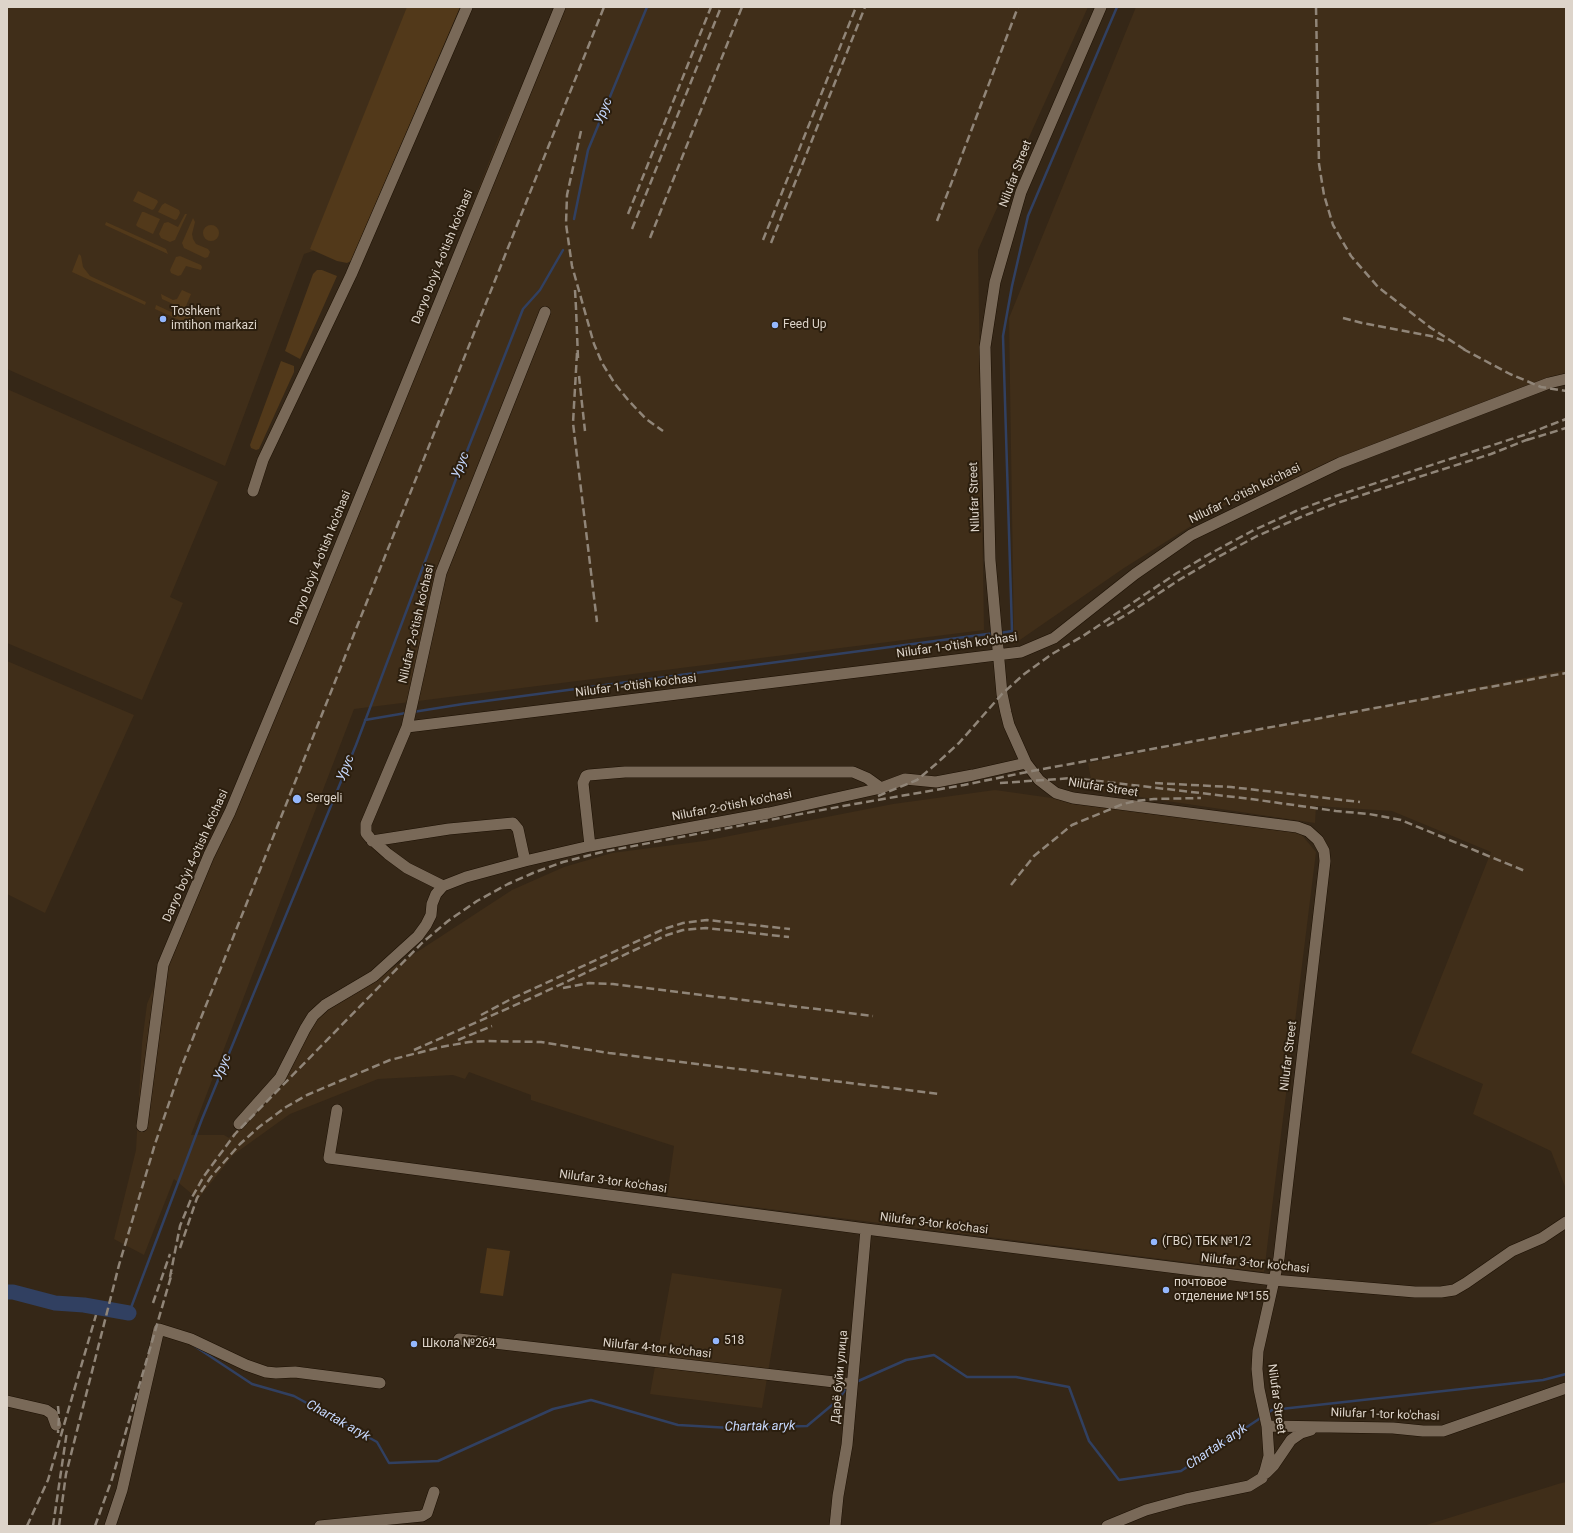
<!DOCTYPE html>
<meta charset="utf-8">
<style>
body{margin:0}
#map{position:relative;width:1573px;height:1533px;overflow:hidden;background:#352717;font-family:Roboto,sans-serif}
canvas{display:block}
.frame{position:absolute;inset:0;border:8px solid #ddd4ca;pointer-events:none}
</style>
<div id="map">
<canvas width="1573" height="1533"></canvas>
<div class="frame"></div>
</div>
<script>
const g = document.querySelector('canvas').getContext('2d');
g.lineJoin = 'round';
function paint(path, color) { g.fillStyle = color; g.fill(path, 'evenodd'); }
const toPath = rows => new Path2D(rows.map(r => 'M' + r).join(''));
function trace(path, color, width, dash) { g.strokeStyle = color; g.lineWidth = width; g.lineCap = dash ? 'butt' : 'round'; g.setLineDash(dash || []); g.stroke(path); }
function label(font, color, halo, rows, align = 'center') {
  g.font = font + ' Roboto,sans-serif'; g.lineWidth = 4; g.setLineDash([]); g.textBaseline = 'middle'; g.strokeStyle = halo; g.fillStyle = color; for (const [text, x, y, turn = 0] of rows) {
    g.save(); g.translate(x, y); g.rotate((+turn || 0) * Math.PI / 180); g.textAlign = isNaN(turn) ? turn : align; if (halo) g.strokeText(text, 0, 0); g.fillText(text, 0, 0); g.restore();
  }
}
const built = toPath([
 [7,7,410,7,313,251,304,254,225,466,7,369],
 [556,7,1088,7,978,250,984,630,354,709,191,1135,224,1135,229,1138,284,1078,319,1016,512,890,564,867,612,853,704,841,893,804,995,790,1300,833,1316,852,1264,1272,667,1196,674,1146,531,1100,531,1095,469,1072,465,1079,453,1075,378,1079,290,1114,233,1155,198,1199,174,1179,144,1255,114,1239,136,1150,142,1043,147,1004,393,407,498,139],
 [1136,7,1566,7,1566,373,1223,506,1124,568,1014,644,1009,318],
 [7,389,218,482,170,597,183,603,142,700,7,643],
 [7,661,134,715,45,913,7,894],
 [1566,670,1566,1189,1551,1151,1473,1114,1483,1084,1411,1053,1491,852,1392,811,1316,806,1315,823,1093,790,1088,763],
 [672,1273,782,1289,762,1408,650,1394],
 [1566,1482,1566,1526,1423,1526,1558,1484]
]);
const green = toPath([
 [407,7,460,7,351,261,347,263,337,261,310,249],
 [138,191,157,200,158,202,154,209,152,210,133,201],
 [165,203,179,210,180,213,177,219,175,220,158,212,162,205],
 [142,212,144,212,160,219,153,234,138,227,136,225],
 [185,214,187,214,175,240,170,242,161,238,159,234,164,223,168,222,178,227],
 [193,218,195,222,192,234,193,239,196,244,208,249,210,252,208,257,205,258,184,248,182,243],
 [106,222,166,249,168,254,105,225],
 '203 233a8 8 0 1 1 16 0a8 8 0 1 1-16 0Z',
 [79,254,81,256,83,267,90,276,146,302,145,305,72,272],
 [180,256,201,265,202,267,201,270,186,266,181,275,178,276,171,273,170,270,176,257],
 [317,270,322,270,337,276,300,359,285,351,313,274],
 [182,290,191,294,186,306,182,308,162,299,161,294,173,300,177,299],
 [156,305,180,316,184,316,194,311,188,324,155,309],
 [281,361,294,366,294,372,259,449,256,450,251,448,250,445],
 [487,1248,510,1251,503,1296,480,1293]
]);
const stream = toPath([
 [574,219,588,150,647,7],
 [1000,633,1012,631,1003,336,1012,286,1028,216,1117,7],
 [413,712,463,704,995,633],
 [365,720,406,713],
 [134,1315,129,1313,202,1119,356,745,456,479,523,309,540,290,563,250],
 [193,1345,252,1384,294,1396,377,1442,389,1463,438,1461,553,1409,591,1400,678,1425,731,1428,807,1426,838,1400,848,1386],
 [856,1382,906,1360,934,1355,967,1377,1016,1377,1069,1387,1089,1441,1119,1480,1181,1471,1262,1417],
 [1268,1413,1272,1410,1543,1380,1566,1374]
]);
const river = toPath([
 [7,1292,13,1292,55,1303,84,1305,129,1313]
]);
const minor = toPath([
 [1101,7,1021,192,995,282,985,347,990,560,1002,694,1006,713,1009,725,1026,763,1039,780,1056,793,1073,798,1297,827,1308,831,1318,840,1324,851,1325,861,1279,1258,1258,1351,1257,1369,1259,1389,1267,1426,1269,1456,1265,1471,1262,1478,1249,1486,1186,1499,1146,1510,1107,1526],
 [253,491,263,460,351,275,467,7],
 [407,727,1021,652,1054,638,1135,574,1191,535,1340,463,1549,383,1566,379],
 [372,841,449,829,513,823,518,829,525,861],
 [590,846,583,783,586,776,589,775,625,772,853,772,867,778,881,788],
 [443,886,407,868,388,854,370,838,366,833,366,824,407,727,441,573,545,312],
 [337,1110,329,1158,866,1229,1273,1280,1415,1292,1441,1292,1454,1290,1466,1283,1512,1251,1542,1238,1566,1222],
 [239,1124,280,1078,305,1029,313,1016,325,1005,374,976,418,936,426,925,431,915,432,904,436,894,443,886,466,877,525,861,590,846,769,813,881,788,905,779,936,782,973,775,1026,763],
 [142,1126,163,965,209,855,230,812,300,644,560,7],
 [459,1339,852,1384],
 [7,1401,46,1410,52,1414,56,1425],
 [1267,1426,1393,1428,1423,1431,1443,1431,1566,1388],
 [1266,1473,1274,1465,1291,1440,1301,1433,1311,1430],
 [110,1526,122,1490,159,1329,191,1339,246,1365,266,1372,276,1373,295,1372,380,1383],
 [320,1526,422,1516,427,1513,434,1492],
 [835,1526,838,1496,847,1445,866,1229]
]);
const rail = toPath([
 [1316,7,1319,164,1324,195,1333,225,1351,256,1378,287,1431,328,1467,351],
 [581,131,567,195,566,224,572,266,594,344,602,363,615,384,629,401,646,419,663,431],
 [628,214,711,7],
 [937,221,1018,7],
 [632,229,721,7],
 [650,238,742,7],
 [763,240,856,7],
 [771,243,865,7],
 [575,290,576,308,578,358],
 [1343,318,1362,323,1431,336,1444,341],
 [1463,349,1510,374,1541,387,1566,391],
 [577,353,573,423,597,622],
 [579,376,585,431],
 [1527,440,1566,428],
 [1107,626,1129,613,1179,580,1218,557,1257,536,1301,517,1337,503,1491,454,1529,439],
 [1000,783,1073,778,1251,799,1336,811,1369,814,1401,820,1525,871],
 [1155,783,1231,787,1360,802],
 [878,796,917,780,936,764,959,743,1002,694,1023,675,1052,654,1083,636,1177,573,1215,551,1252,531,1296,511,1336,496,1527,434,1566,419],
 [1011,885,1034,856,1072,825,1123,804,1136,801,1154,799,1201,798],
 [563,988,589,983,613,984,873,1016],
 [481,1015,513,998,664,929,683,923,707,920,790,929],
 [458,1040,492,1026],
 [414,1050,538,995,667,935,683,930,706,928,789,937],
 [180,1248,197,1198,211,1177,240,1144,259,1127,286,1107,307,1095,340,1081,390,1060,441,1047,469,1042,487,1041,541,1042,609,1053,939,1094],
 [170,1277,180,1226,191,1199,204,1176,235,1134,422,943,448,921,477,901,508,884,533,873,563,862,602,852,843,806,964,785,1032,771,1566,673],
 [153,1303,170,1254],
 [58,1406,59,1417,58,1433],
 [27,1526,48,1480,96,1315],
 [53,1526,67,1431],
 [59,1526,66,1474,119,1265,155,1144,181,1068,604,7],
 [95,1526,112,1479,172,1273]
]);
const markers = [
 [163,319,4,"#94b7fd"],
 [775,325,4,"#94b7fd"],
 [297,799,5,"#94b7fd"],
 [1154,1242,4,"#94b7fd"],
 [1166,1290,4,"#94b7fd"],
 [716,1341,4,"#94b7fd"],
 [414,1344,4,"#94b7fd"]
];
const streetNames = [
 ["Nilufar Street",1016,174,-69],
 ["Daryo bo'yi 4-o'tish ko'chasi",443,257,-68],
 ["Nilufar 1-o'tish ko'chasi",1245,494,-26],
 ["Nilufar Street",975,497,-92],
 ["Daryo bo'yi 4-o'tish ko'chasi",321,558,-68],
 ["Nilufar 2-o'tish ko'chasi",417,624,-77],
 ["Nilufar 1-o'tish ko'chasi",957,646,-8],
 ["Nilufar 1-o'tish ko'chasi",636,686,-7],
 ["Nilufar Street",1103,788,9],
 ["Nilufar 2-o'tish ko'chasi",732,806,-11],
 ["Daryo bo'yi 4-o'tish ko'chasi",196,856,-66],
 ["Nilufar Street",1289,1056,-83],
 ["Nilufar 3-tor ko'chasi",613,1182,8],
 ["Nilufar 3-tor ko'chasi",934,1224,7],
 ["Nilufar 3-tor ko'chasi",1255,1264,6],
 ["Nilufar 4-tor ko'chasi",657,1349,6],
 ["Дарё буйи улица",840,1377,-85],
 ["Nilufar Street",1276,1399,82],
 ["Nilufar 1-tor ko'chasi",1385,1415,2]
];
const poiNames = [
 ["Toshkent",171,312],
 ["imtihon markazi",171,326],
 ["Feed Up",783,325],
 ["Sergeli",306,799],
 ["(ГВС) ТБК №1/2",1162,1242],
 ["почтовое",1174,1283],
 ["отделение №155",1174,1297],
 ["518",724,1341],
 ["Школа №264",422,1344]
];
const waterNames = [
 ["Урус",604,111,-68],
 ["Урус",461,465,-68],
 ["Урус",346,768,-68],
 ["Урус",223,1067,-68],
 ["Chartak aryk",338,1421,29],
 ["Chartak aryk",760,1427,-1],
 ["Chartak aryk",1217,1447,-34]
];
paint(built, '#402e19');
paint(green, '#52391a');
trace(stream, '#314061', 2.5);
trace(river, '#314061', 15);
trace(minor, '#1c1003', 12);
trace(minor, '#796958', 11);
trace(rail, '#908578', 2.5, [8, 4]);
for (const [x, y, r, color] of markers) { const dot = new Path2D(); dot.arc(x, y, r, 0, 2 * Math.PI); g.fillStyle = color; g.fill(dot); trace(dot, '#2b1e0e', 1.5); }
label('12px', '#ddd4ca', '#2b1e0e', streetNames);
label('12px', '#ddd4ca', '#2b1e0e', poiNames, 'left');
label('italic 13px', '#c6d8fd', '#2b1e0e', waterNames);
</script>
